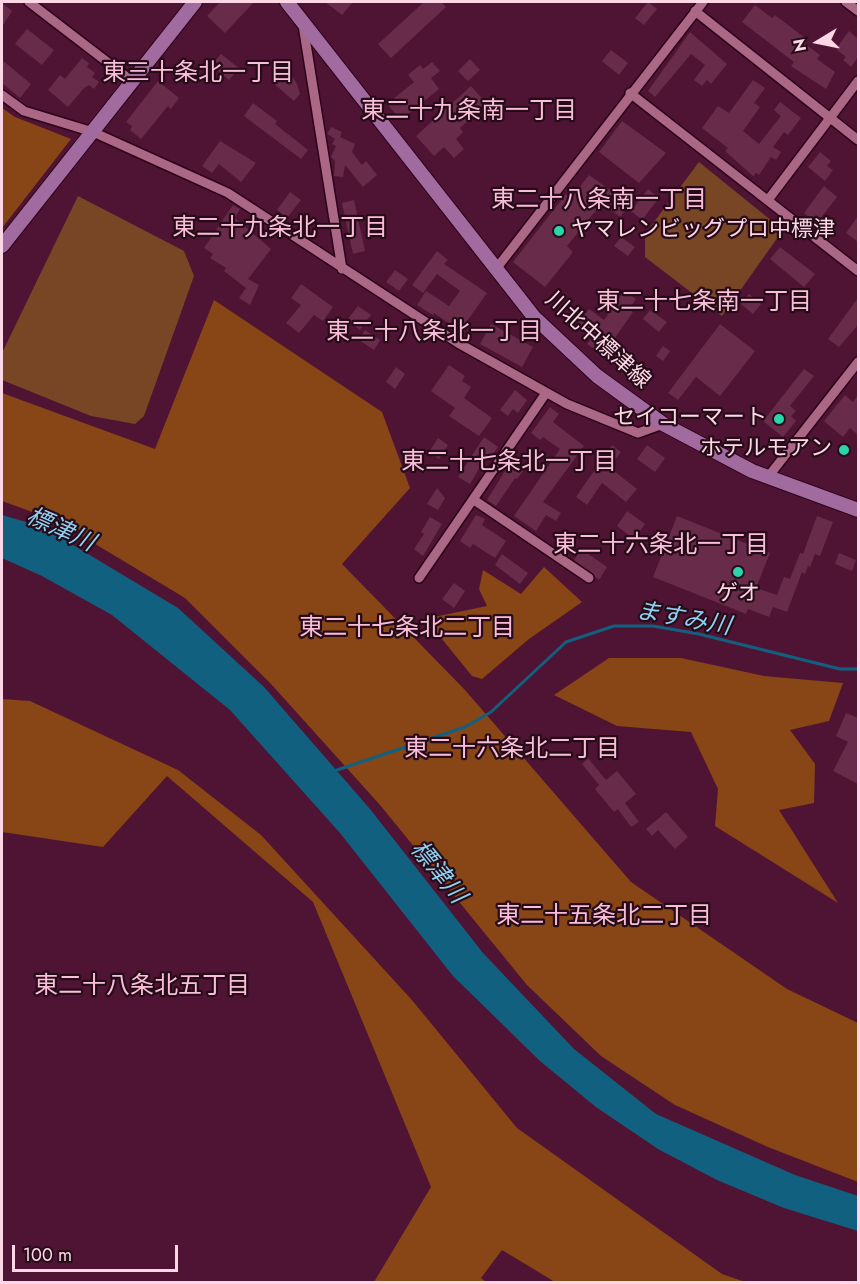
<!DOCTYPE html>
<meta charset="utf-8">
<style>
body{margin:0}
#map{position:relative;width:860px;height:1284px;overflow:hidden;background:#4f1433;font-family:Jost,sans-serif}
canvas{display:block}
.frame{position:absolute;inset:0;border:3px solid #fdd7e6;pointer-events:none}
.north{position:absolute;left:788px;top:12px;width:60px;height:60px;-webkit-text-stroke:4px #260c18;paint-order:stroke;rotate:260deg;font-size:16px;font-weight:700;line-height:24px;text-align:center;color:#fdd7e6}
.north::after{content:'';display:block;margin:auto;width:21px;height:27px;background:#fdd7e6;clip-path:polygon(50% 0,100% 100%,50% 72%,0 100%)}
.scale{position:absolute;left:12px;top:1245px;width:166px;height:27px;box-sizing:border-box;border:3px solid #fdd7e6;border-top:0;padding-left:8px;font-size:18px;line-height:21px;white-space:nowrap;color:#fdd7e6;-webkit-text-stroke:4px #260c18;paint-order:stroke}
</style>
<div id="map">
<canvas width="860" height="1284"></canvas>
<div class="frame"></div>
<div class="north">N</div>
<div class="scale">100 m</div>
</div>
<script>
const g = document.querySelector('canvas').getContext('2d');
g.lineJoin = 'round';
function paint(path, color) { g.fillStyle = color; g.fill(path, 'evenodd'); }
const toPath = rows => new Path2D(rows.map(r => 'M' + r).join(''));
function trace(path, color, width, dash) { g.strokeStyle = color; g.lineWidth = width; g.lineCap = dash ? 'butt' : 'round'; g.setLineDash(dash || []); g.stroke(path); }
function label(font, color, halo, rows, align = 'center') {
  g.font = font + ' Jost,"Noto Sans JP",sans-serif'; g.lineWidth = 4.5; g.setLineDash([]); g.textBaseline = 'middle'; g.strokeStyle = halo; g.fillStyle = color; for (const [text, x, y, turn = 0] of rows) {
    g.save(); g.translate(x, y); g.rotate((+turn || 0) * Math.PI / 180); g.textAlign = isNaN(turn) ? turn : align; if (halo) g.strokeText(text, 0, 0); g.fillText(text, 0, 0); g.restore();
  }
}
const green = toPath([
 [699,162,783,230,722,316,645,257,645,234],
 [78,196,184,251,194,276,144,416,135,424,91,416,2,380,2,353]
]);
const forest = toPath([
 [2,108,15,117,71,139,2,228],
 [214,300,382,412,410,488,342,564,465,690,631,882,787,989,858,1023,858,1182,768,1147,675,1105,601,1056,527,985,380,805,271,684,185,598,57,521,2,501,2,393,155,449],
 [544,567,582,602,529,639,482,679,472,676,433,628,434,617,487,606,479,589,483,570,521,594],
 [609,658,681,658,764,676,843,683,829,721,790,730,815,764,814,803,779,810,838,903,715,826,718,789,691,732,617,726,554,695],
 [2,699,30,701,178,770,261,835,411,999,517,1128,722,1274,745,1282,555,1282,502,1250,481,1278,486,1282,374,1282,431,1187,313,902,167,776,103,847,2,832]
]);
const water = toPath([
 [2,515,43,527,178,608,264,687,370,809,483,953,574,1049,656,1114,795,1175,858,1196,858,1231,784,1208,717,1180,658,1149,596,1107,540,1061,453,976,340,833,230,710,112,615,42,576,2,558]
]);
const stream = toPath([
 [334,771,465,727,491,712,566,642,614,626,653,626,699,634,840,669,858,669]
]);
const building = toPath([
 [220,2,254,2,225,33,207,16],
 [325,2,353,2,342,15],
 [424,2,441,2,446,7,391,58,378,44],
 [648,2,657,9,644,25,635,18],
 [2,3,12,11,2,27],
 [755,5,772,18,775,15,805,38,802,42,820,55,817,59,835,72,826,89,791,66,794,62,742,22],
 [27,29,54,50,42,65,15,44],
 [849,31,858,39,858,57,851,67,843,60,846,57,836,49],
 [690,32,727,64,711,84,707,80,702,86,694,80,705,65,691,54,655,97,648,91],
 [611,50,628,63,619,75,602,61],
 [221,54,239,68,229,80,215,68,218,64,215,61],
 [82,58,89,63,87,67,95,73,92,77,99,82,94,89,89,85,84,88,68,107,48,90,60,75,65,79],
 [470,59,480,70,468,81,458,71],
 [2,60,31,84,20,98,2,83],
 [432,62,440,71,431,78,439,89,401,120,387,104,414,82,408,75,420,65,423,69],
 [286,67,297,84,300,94,294,101,273,83],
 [753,80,765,88,754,103,760,107,743,131,759,144,781,116,774,110,780,102,801,118,788,135,784,132,773,147,781,152,776,160,771,157,759,175,756,173,753,176,725,151,728,148,702,128,718,106,729,113],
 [158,81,179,98,171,109,168,106,141,139,130,130,132,126,126,122],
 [471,86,487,104,460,128,463,132,456,139,464,149,454,158,444,147,434,156,416,136],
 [253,103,277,121,275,124,308,150,301,159,244,116],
 [622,121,666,153,639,183,599,152],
 [331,127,342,132,340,137,355,144,352,152,362,165,366,161,377,175,363,187,345,165,343,177,334,176,335,161,331,157,336,146,332,144,335,139,327,134],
 [220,141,256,163,241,182,219,164,212,173,202,166],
 [820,152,831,161,827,166,833,170,825,181,808,167],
 [589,175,630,204,620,217,602,203,567,246,573,252,545,287,513,262,566,194,571,198],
 [824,186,837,197,817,223,804,213],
 [648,189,659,198,642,220,631,211],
 [290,192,301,200,287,218,277,210],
 [354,200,365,251,353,254,342,203],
 [233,205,240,209,235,218,271,249,248,279,259,285,250,305,239,298,246,288,224,271,226,268,210,258,213,254,204,248],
 [858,216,858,242,846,233],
 [621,237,635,247,628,256,614,246],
 [780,247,815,274,804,287,770,259],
 [437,251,448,260,444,264,487,293,460,331,434,313,433,315,417,305,426,291,449,306,460,291,437,274,423,293,412,285],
 [395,270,408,279,399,291,386,282],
 [301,284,333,307,323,321,314,315,299,333,286,323,301,305,291,298],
 [624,291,636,299,629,309,633,312,603,355,587,344,592,338,576,326,589,309,604,320],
 [749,294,761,304,753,314,741,304],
 [858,298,858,325,839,347,828,339],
 [358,306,371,315,360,330,347,320],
 [650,310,667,322,659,332,643,319],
 [491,324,533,347,522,367,480,344],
 [720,324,755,351,720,396,696,377,678,400,668,393],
 [365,330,380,340,374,350,359,340],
 [663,346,670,351,663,361,656,356],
 [449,365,465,376,462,381,471,387,464,398,492,418,479,436,449,416,455,408,431,391],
 [396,367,405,374,395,389,386,382],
 [804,369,814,376,790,406,796,411,791,416,796,421,783,437,763,421],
 [515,390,527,400,518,413,513,409,508,416,500,410],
 [845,395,853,402,858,395,858,435,850,428,843,437,824,421],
 [550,407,559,414,553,422,584,446,543,502,561,513,556,521,546,515,536,531,514,516,560,449,543,437,540,440,531,433],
 [484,437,498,447,489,460,486,457,470,484,458,477],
 [438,438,448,445,439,459,429,452],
 [612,445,621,452,609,467,637,489,626,502,602,483,587,505,576,497],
 [647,445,665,458,655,472,637,459],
 [513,458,526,467,517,479,515,478,496,506,487,500],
 [437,488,445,498,438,510,427,504],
 [627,511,645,524,634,539,617,526],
 [476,515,485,519,482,525,506,541,495,558,473,544,470,548,460,541],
 [677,516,770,553,756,588,777,595,784,577,790,579,800,553,803,554,817,516,833,522,820,556,815,554,810,567,808,566,805,574,802,572,787,612,773,607,769,617,748,609,746,614,653,577],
 [430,517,442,524,423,556,414,549,424,534,421,532],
 [581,549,607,567,599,580,574,560],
 [839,553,856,560,852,571,835,564],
 [502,554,528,573,520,584,495,565],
 [454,583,465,591,454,608,442,599],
 [846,713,858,718,858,784,833,771,848,742,836,736],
 [588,758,606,780,617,771,636,794,625,803,639,822,631,827,618,809,614,812,595,789,599,785,582,764],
 [666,812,688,837,675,849,658,830,652,836,646,829]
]);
const street = toPath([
 [29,2,132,81],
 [846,2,858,11],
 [695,11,858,140],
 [303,25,342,269],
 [630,93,858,271],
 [2,95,24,111,93,132,228,193,458,343,567,404,638,433,663,424],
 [768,200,858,81],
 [496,269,703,2],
 [768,477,858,362],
 [474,500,589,578],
 [419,578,546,393]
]);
const secondary = toPath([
 [287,2,534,317,597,376,663,424,752,471,858,510],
 [2,246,195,2]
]);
const markers = [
 [559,231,6,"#2bd5ac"],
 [779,419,6,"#2bd5ac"],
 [844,450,6,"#2bd5ac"],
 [738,572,6,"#2bd5ac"]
];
const poiNames = [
 ["ヤマレンビッグプロ中標津",571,231,"left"],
 ["セイコーマート",767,419],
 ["ホテルモアン",832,450],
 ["ゲオ",738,595,"center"]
];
const streetNames = [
 ["川北中標津線",597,341,42]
];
const neighbourhoodNames = [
 ["東三十条北一丁目",198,74],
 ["東二十九条南一丁目",469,112],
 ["東二十八条南一丁目",599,201],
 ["東二十九条北一丁目",280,229],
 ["東二十七条南一丁目",704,303],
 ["東二十八条北一丁目",434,333],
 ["東二十七条北一丁目",509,463],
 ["東二十六条北一丁目",661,546],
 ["東二十七条北二丁目",407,629],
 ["東二十六条北二丁目",512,750],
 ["東二十五条北二丁目",604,917],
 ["東二十八条北五丁目",142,987]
];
const waterNames = [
 ["標津川",60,531,24],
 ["ますみ川",683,620,10],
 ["標津川",437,873,51]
];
paint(green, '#794625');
paint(forest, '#884515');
paint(water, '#126080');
trace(stream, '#126080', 3);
paint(building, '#682b4a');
trace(street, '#2d021a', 12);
trace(secondary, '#2d021a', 16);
trace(street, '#aa6786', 9);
trace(secondary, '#a16ba0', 14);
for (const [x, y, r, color] of markers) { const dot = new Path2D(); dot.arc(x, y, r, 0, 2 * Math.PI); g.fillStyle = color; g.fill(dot); trace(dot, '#260c18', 2); }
label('22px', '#fdd7e6', '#260c18', poiNames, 'right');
label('22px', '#fdd7e6', '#260c18', streetNames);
label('24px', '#f9bdd7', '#260c18', neighbourhoodNames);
label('italic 24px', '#8dd0f2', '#260c18', waterNames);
</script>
